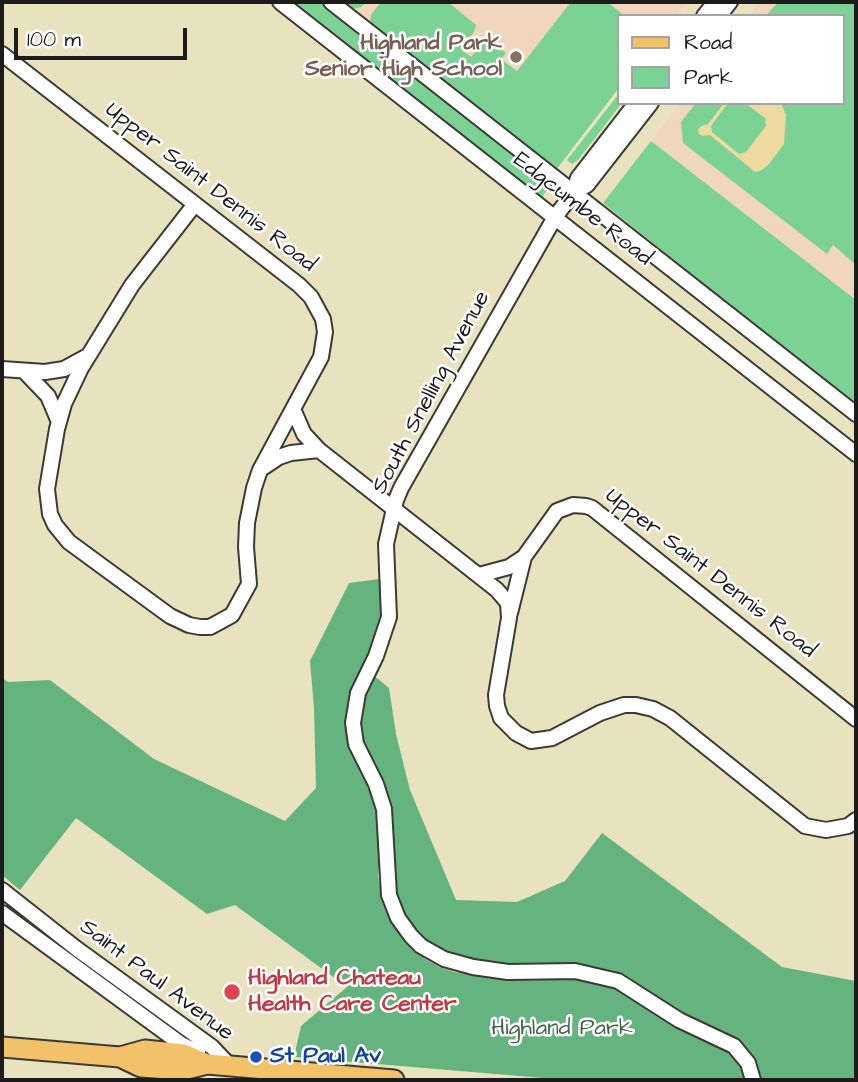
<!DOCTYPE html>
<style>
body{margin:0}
#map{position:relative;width:858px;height:1082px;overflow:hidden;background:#e8e2bf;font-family:"Architects Daughter",sans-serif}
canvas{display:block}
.frame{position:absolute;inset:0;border:4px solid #1c1c1c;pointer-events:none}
.legend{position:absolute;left:617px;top:14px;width:228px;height:91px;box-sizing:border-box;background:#fff;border:2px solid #a4a4a4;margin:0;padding:9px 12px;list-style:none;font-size:21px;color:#1c1c1c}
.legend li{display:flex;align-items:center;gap:14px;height:35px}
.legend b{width:35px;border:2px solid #a4a4a4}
.scale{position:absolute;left:14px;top:28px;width:173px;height:32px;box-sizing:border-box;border:4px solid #1c1c1c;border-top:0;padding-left:9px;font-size:21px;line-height:24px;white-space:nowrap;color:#1c1c1c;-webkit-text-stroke:5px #fff;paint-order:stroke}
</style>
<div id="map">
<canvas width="858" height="1082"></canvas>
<div class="frame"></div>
<ul class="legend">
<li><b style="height:9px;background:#f2c26a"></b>Road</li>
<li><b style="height:19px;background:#7cd195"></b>Park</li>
</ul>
<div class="scale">100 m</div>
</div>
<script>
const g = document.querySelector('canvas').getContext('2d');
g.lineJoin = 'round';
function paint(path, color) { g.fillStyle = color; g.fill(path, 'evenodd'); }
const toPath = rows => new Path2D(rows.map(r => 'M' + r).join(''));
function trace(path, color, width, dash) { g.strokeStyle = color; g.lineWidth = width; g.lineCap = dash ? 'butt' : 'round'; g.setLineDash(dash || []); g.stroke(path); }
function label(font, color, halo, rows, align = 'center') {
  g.font = font + ' "Architects Daughter",sans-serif'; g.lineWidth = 5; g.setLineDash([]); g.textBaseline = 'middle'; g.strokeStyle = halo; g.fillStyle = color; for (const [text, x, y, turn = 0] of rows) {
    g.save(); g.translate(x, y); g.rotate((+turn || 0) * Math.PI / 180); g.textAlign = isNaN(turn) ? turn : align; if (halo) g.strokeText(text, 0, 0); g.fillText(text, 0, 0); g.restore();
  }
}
const built = toPath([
 [343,2,687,2,676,16,618,16,618,89,553,165],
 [760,2,856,2,856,300,651,141,681,103,842,103,842,16,749,16]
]);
const green = toPath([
 [272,2,367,2,361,7,353,9,370,23,371,15,381,2,448,2,476,25,474,32,461,49,471,57,486,38,506,53,501,59,517,71,571,2,607,2,625,16,618,16,618,89,559,166,537,208],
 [778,2,856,2,856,265,833,245,827,254,683,143,681,122,696,103,842,103,842,16,766,16],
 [618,95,618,103,622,103,578,160,572,164,567,160],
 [651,141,856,300,856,406,603,203]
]);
const forest = toPath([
 [380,579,381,620,377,639,349,694,346,723,348,740,373,798,377,815,380,851,378,876,383,905,400,936,425,959,439,967,454,972,505,980,577,978,613,987,670,1024,733,1054,741,1066,746,1080,567,1080,294,1057,301,1026,347,987,235,905,207,914,76,818,20,890,2,875,2,678,8,682,50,680,154,759,285,821,316,788,314,708,310,661,349,583],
 [372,674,389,688,396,734,410,790,456,900,517,902,565,881,602,833,782,967,856,981,856,1080,760,1080,753,1060,740,1042,686,1018,624,978,601,969,577,964,520,966,483,963,447,954,420,937,407,922,394,891,392,822,389,807,360,736,359,708]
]);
const sand = toPath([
 [724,103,728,103,711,126,712,132,739,154,746,152,766,126,765,118,745,103,781,103,786,115,784,144,769,164,762,170,755,172,710,135,702,136,699,134,698,130,701,126,708,124]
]);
const minor = toPath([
 [280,2,856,454],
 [331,2,856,414],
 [704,16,715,2],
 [719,16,730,2],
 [2,54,299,285,311,297,323,319,325,332,321,357,260,470,254,488,247,523,246,547,249,584,232,615,210,627,200,627,189,625,170,616,69,542,55,525,50,514,47,489,57,429,64,404,81,368,132,285,195,204],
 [651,103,587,185,574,192,555,217,401,488,396,500,386,544,389,617,376,656,358,693,353,723,356,744,376,784,384,809,389,895,398,918,411,936,421,946,444,959,473,967,508,972,575,971,618,981,679,1020,734,1046,748,1063,753,1080],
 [574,192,578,178,636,103],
 [2,369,45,372,64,369,86,357],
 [25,372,48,396,59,422],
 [293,409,304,434,319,450,497,590,508,603,509,618,496,695,497,706,501,718,516,733,531,741,552,738,600,713,624,705,636,705,653,709,670,718,805,826,826,830,848,826,856,820],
 [264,467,279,457,291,453,319,450],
 [479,575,509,567,524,557,557,511,573,505,586,506,592,508,856,719],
 [510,613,524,557],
 [2,890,77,949,212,1047,231,1067],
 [2,913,181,1044,198,1052]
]);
const major = toPath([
 [2,1047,120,1057,141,1067,183,1070,207,1064],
 [120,1057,145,1050,183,1054,207,1064,394,1080]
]);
const markers = [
 [516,57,7,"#8d6e63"],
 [232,992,9,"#e0444e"],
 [256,1057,7,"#1a4fb4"]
];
const educationNames = [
 ["Highland Park",502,44],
 ["Senior High School",502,70]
];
const streetNames = [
 ["Upper Saint Dennis Road",210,188,38],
 ["Edgcumbe Road",582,210,38],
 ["South Snelling Avenue",432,393,-62],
 ["Upper Saint Dennis Road",710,574,38],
 ["Saint Paul Avenue",156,981,37]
];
const healthNames = [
 ["Highland Chateau",248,979],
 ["Health Care Center",248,1005]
];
const parkNames = [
 ["Highland Park",562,1029]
];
const transitNames = [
 ["St Paul Av",270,1057]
];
paint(built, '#f0d6bc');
paint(green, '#7cd195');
paint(forest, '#65b37e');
paint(sand, '#eeda9e');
trace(minor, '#3b3a34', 18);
trace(major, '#3b3a34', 23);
trace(minor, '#fff', 14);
trace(major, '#f2c26a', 19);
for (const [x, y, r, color] of markers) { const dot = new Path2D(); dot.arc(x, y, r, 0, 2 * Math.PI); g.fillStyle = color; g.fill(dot); trace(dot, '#fff', 2.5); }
label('bold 23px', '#785e54', '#fff', educationNames, 'right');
label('23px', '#1c1c1c', '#fff', streetNames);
label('bold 23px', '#be3a42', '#fff', healthNames, 'left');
label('23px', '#42644c', '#fff', parkNames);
label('bold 23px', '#164399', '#fff', transitNames, 'left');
</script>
